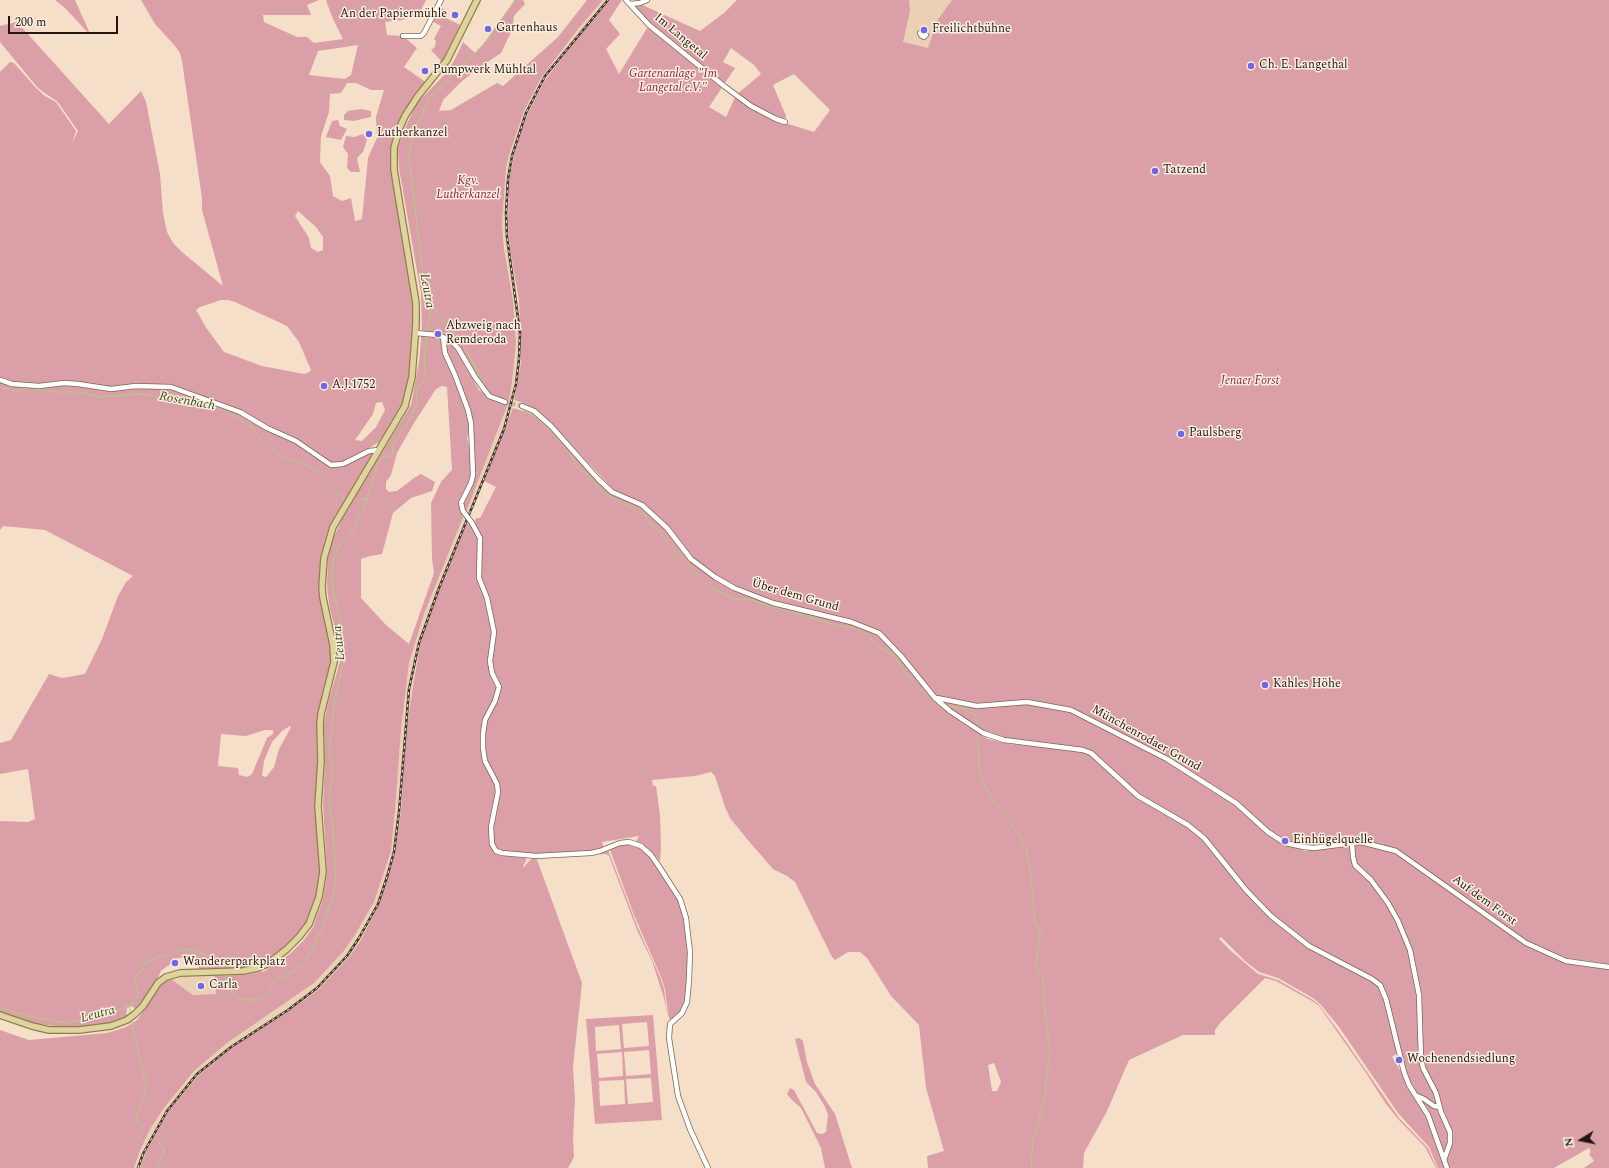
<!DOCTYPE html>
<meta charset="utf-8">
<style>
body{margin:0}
#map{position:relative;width:1609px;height:1168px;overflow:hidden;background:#f6dfc8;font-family:Spectral,serif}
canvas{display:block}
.north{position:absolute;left:1561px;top:1120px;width:40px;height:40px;-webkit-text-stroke:3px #fceee0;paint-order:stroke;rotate:260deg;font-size:11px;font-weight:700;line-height:16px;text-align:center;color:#201810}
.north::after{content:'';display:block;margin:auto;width:14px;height:18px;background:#201810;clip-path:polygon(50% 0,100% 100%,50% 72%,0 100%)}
.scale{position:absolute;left:8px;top:16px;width:110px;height:18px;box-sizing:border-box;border:2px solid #201810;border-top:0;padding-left:5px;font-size:12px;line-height:14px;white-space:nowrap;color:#201810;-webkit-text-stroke:3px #fceee0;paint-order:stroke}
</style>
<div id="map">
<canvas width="1609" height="1168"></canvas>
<div class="north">N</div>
<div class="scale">200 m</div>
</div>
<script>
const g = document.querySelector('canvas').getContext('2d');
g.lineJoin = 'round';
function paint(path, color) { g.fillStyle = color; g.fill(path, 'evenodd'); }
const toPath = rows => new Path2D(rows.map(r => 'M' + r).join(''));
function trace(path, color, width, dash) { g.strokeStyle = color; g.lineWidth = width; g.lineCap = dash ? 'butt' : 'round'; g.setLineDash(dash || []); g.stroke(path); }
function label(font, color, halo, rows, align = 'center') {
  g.font = font + ' Spectral,serif'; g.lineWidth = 3; g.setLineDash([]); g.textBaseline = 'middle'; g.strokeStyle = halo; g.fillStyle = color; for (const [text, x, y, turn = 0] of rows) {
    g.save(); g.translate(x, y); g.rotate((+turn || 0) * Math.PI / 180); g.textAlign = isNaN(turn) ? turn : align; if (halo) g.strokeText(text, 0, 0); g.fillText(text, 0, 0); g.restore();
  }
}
const built = toPath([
 [603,0,610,0,582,32,545,80,528,113,514,156,509,180,508,224,521,322,521,363,518,384,511,414,440,588,420,644,416,665,395,852,379,904,361,940,349,957,318,990,289,1011,168,1112,145,1154,140,1168,134,1168,139,1153,150,1129,164,1108,194,1071,227,1043,314,983,343,952,355,935,374,902,391,851,395,811,401,730,409,663,424,614,505,413,512,384,516,342,515,322,502,224,506,168,509,155,524,111,541,78,578,29],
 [896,0,952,0,938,19,929,48,900,58],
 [214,976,216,994,193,995,171,979,180,977]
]);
const green = toPath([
 [55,0,75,0,91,36,65,8],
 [141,0,319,0,307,5,311,15,263,15,264,22,297,37,307,37,314,43,343,39,332,17,326,0,426,0,421,10,415,15,402,20,385,22,387,35,403,36,417,48,404,67,427,83,416,97,393,148,412,297,413,316,411,365,407,390,400,412,379,442,365,451,346,465,367,453,375,452,326,542,321,597,333,662,319,714,321,872,316,897,306,922,297,935,285,947,260,964,243,968,215,968,199,969,197,959,193,957,178,958,161,971,156,982,136,1010,132,1006,127,1008,126,1014,129,1015,126,1017,110,1024,69,1028,33,1023,0,1013,0,821,28,822,35,819,28,769,0,774,0,743,11,740,49,674,62,678,85,674,102,639,118,596,126,582,133,576,45,530,3,526,0,530,0,72,10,62,14,63,36,88,45,96,56,102,60,108,76,131,72,143,78,131,57,101,46,94,37,87,0,42,0,26,17,22,109,124,141,91,146,102,160,174,163,213,167,232,173,243,182,252,223,286,202,210,202,198,182,61,180,53,175,46,155,24],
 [358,45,351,75,345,79,309,75,318,51],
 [347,83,356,83,371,90,384,90,376,117,377,138,368,158,362,219,355,221,351,198,342,201,333,196,330,176,320,162,321,136,329,112,330,94,341,93],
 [298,211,316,227,323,237,323,250,318,252,311,248,309,238,295,216],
 [221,300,228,300,235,302,287,326,299,342,311,370,308,373,304,374,262,366,224,352,207,329,196,310,200,307],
 [382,402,385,410,376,427,362,441,355,440,373,414,376,403],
 [290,726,291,727,279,749,274,767,266,777,262,776,264,761,272,742,282,731],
 [265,730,273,730,273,734,267,738,252,774,247,777,239,775,238,768,218,766,221,734,246,736],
 [515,0,523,0,525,4,514,16,512,30,501,53,480,67,461,82,443,100,439,111,451,110,497,83,503,86,558,37,587,0,603,0,578,29,541,78,524,111,509,155,506,168,502,224,504,248,513,301,516,342,512,383,509,400,501,399,491,394,477,375,455,342,444,335,434,332,422,331,421,294,399,168,398,148,404,130,414,109,420,100,447,72,455,59,463,42,475,53,484,43],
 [610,0,622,0,609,20,620,34,606,49,619,74,649,25,636,12,633,6,634,5,640,4,700,31,724,13,737,0,909,0,910,11,903,42,928,48,938,19,952,0,1609,0,1609,964,1566,958,1526,942,1396,850,1362,841,1327,845,1304,846,1289,842,1270,831,1230,796,1169,758,1072,709,1027,700,978,704,963,701,962,704,977,707,1027,704,1070,712,1166,761,1228,799,1268,835,1283,843,1305,851,1351,846,1351,858,1354,866,1369,881,1386,905,1397,922,1408,950,1418,995,1421,1069,1434,1094,1437,1104,1435,1105,1417,1093,1405,1072,1387,998,1381,984,1373,977,1310,945,1271,915,1247,889,1205,838,1189,824,1138,795,1122,782,1096,755,1091,752,1075,748,994,738,983,733,960,717,959,721,988,739,1009,744,1082,751,1090,754,1137,797,1187,826,1203,839,1245,890,1270,917,1309,948,1372,981,1379,986,1384,999,1397,1053,1392,1057,1402,1073,1408,1086,1423,1108,1435,1136,1445,1168,1438,1168,1429,1147,1398,1113,1339,1027,1321,1005,1313,998,1278,978,1259,972,1245,961,1221,937,1219,939,1231,951,1258,974,1278,980,1313,1000,1319,1005,1337,1029,1399,1118,1428,1148,1437,1168,1436,1168,1425,1147,1398,1119,1386,1104,1364,1070,1319,1006,1312,1001,1276,981,1265,978,1220,1023,1215,1030,1215,1035,1183,1035,1129,1060,1107,1111,1084,1153,1083,1168,928,1168,927,1156,944,1151,926,1088,919,1025,891,996,867,958,860,952,848,952,835,960,832,957,795,882,787,876,773,869,747,839,730,818,725,807,715,776,711,772,695,776,652,780,653,786,656,786,660,815,661,847,660,861,648,848,636,842,639,836,602,842,604,849,600,850,558,854,536,855,506,853,500,851,495,847,492,840,492,832,499,792,498,784,486,760,484,748,484,734,487,720,497,701,500,687,493,667,492,654,495,632,488,598,480,577,481,538,474,524,476,518,480,518,496,487,484,481,513,408,533,414,550,426,598,481,607,490,610,486,552,424,534,410,523,403,514,400,521,363,521,342,519,300,510,248,508,224,509,180,514,156,520,135,528,113,545,80,582,32],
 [731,48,754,65,761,74,736,95,726,117,709,107,735,68,723,62],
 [794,74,830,110,814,132,785,123,786,116,773,85],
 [994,1063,1001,1082,997,1091,992,1091,988,1065],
 [438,7,444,9,444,17,460,25,442,62,431,50,435,47,436,41,434,39,441,26,432,21],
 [361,109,371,111,371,117,354,121,344,120,344,115,348,111],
 [338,120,340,126,347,129,341,140,326,137,332,121],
 [363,134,367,140,363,152,357,158,360,172,351,172,347,168,348,154,343,147,346,136,354,137],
 [427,335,438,337,441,340,443,349,465,404,470,429,467,438,469,446,471,448,472,475,459,505,464,515,424,614,409,663,401,730,395,811,391,851,374,902,355,935,343,952,314,983,227,1043,194,1071,164,1108,150,1129,139,1153,134,1168,0,1168,0,1030,29,1040,107,1033,126,1027,137,1020,162,984,168,980,171,979,193,995,216,994,214,976,245,975,265,971,291,953,304,940,313,927,323,899,327,873,323,805,325,762,324,724,328,703,340,661,339,644,330,610,328,596,327,586,328,558,331,544,344,514,411,405,419,362,421,340,421,336],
 [442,386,447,387,452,470,447,475,441,482,431,503,432,559,434,573,409,644,386,625,361,598,361,559,370,556,382,554,393,513,411,498,432,491,435,482,421,474,414,478,397,491,389,492,386,489,386,482,391,475,397,453,414,423,436,389],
 [445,340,455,347,479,390,491,398,508,404,466,512,462,507,473,479,471,423,448,358],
 [468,520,479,538,477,569,486,598,492,628,490,654,497,687,496,694,489,709,481,748,495,785,497,792,490,827,491,845,505,856,526,858,526,861,523,866,524,867,530,860,536,857,582,983,573,1067,575,1100,573,1138,574,1157,568,1168,140,1168,145,1154,168,1112,199,1075,232,1048,289,1011,318,990,349,957,361,940,379,904,395,852,401,812,406,731,420,644,440,588],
 [1362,844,1391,851,1525,944,1565,963,1609,969,1609,1168,1584,1168,1594,1161,1589,1154,1591,1152,1589,1148,1554,1168,1448,1168,1445,1160,1451,1143,1444,1115,1425,1067,1423,1058,1421,995,1399,921,1356,864,1354,857,1354,846],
 [621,845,628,845,640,848,649,856,678,899,684,917,687,939,689,964,685,1001,680,1012,670,1020,668,1015,665,989,661,977,634,915,610,850],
 [608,850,638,928,660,977,664,989,667,1015,664,998,652,961,637,930,609,856,606,854,599,854],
 [653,1015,662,1120,595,1124,586,1019],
 [647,1022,649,1046,624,1048,622,1024],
 [619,1025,621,1049,596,1051,595,1027],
 [649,1050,651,1074,626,1076,624,1052],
 [622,1052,623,1076,599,1078,597,1054],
 [651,1078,653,1102,628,1104,626,1079],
 [624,1080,625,1104,600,1106,599,1081],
 [799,1038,803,1041,807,1062,815,1084,835,1114,852,1168,825,1168,821,1148,801,1108,791,1099,787,1094,790,1088,794,1090,817,1133,822,1134,826,1132,828,1115,825,1107,816,1092,806,1082,795,1039],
 [1419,1098,1438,1110,1450,1136,1444,1154]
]);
const stream = toPath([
 [431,307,437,311,461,341,477,370,482,383],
 [427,333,431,307,422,267,409,157,413,134,430,97,484,44,515,0],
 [0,387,19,392,23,388,58,392,79,392,100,397,143,394,160,397,166,400,197,403,223,409,251,427,262,441,282,458,305,464,319,474,338,494,345,498],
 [525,411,536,417,565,446,571,454,575,465,580,470,587,474,603,493,645,516,651,525,658,530,671,548,678,553,709,587,735,599,750,600,839,626,850,627,859,630,869,636,874,643,885,651,893,655,914,684,933,699],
 [357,500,366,499],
 [949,705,957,708,962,708,966,709,969,713,975,714,979,726],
 [978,736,979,768,983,782,995,804,1019,835,1026,848,1030,870,1035,923,1040,929,1040,938,1036,963,1039,973,1043,978,1044,1001,1050,1054,1046,1081,1046,1094,1033,1141,1031,1168],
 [223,974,233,994,242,1000,260,1000,266,995,274,982,302,966,312,950,326,918,336,883,333,828,330,809,330,789,333,769,329,754,335,698,344,660,343,639,332,583,333,563,337,548,351,534,367,499,377,465,382,457,390,456,393,454,393,446,396,439,410,419,417,403,416,391,423,381,425,375,424,360,427,336],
 [130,1005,130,1013],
 [0,1008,28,1016,66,1023,108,1015,130,1005,139,995,134,981,136,975,142,971,146,962,176,951,189,949,205,954,217,963,221,969],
 [131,1021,146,1085,144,1097,137,1112,138,1123,143,1129],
 [157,1168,164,1151,163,1147,158,1142]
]);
const minorTunnel = toPath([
 [505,402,522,406]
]);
const minor = toPath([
 [626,0,649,25,724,86,751,106,776,119,785,122],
 [630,4,640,3,647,0],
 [920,33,922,36,924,37,926,35],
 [403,36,421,36,424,33,441,0],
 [416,333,437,335,445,338,453,343,458,348,475,377,489,396,505,402],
 [443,337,445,353,455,375,468,410,471,423,473,475,471,483,461,503,463,511],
 [0,380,12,384,39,386,64,383,78,384,111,389,136,386,171,387,240,412,267,428,296,441,331,465,343,464,369,451,379,450],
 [522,406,534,411,551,426,598,479,612,492,642,505,667,528,691,559,715,577,734,588,773,603,851,622,879,633,901,656,935,698,950,711,983,733,1004,740,1083,750,1091,753,1138,796,1188,825,1204,838,1246,890,1271,916,1309,946,1372,979,1380,985,1386,999,1404,1072,1409,1085,1428,1115,1447,1168],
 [472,523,480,538,479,578,487,598,494,632,490,661,492,673,499,687,495,701,485,720,483,734,483,748,485,761,497,784,498,792,491,827,492,844,496,851,502,853,536,856,591,853,600,851,620,843,629,842,641,846,651,855,658,865,680,899,686,918,690,952,689,980,687,1002,682,1013,670,1024,669,1038,678,1096,690,1129,708,1168],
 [937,698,977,706,1027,702,1071,710,1167,759,1236,803,1268,832,1285,843,1304,847,1314,848,1361,842,1396,851,1526,943,1566,961,1609,967],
 [1352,843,1353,857,1355,865,1371,880,1388,903,1398,921,1410,950,1419,995,1421,1058,1423,1068,1436,1093,1441,1112,1450,1132,1450,1143,1444,1160],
 [1417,1096,1424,1099,1434,1106,1440,1107]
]);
const major = toPath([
 [0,1015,32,1026,49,1030,79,1030,111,1026,127,1020,135,1014,143,1006,158,983,166,977,180,973,243,971,258,968,269,963,287,949,299,937,309,924,319,897,323,872,318,806,321,761,320,724,321,714,334,662,333,645,323,598,322,587,324,558,333,527,405,406,412,377,416,324,416,303,396,182,394,169,394,148,400,127,405,116,418,96,447,60,477,0]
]);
const rail = toPath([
 [138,1168,143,1154,167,1111,197,1074,231,1047,288,1010,317,988,347,956,359,938,378,904,387,877,394,852,399,812,409,689,419,643,439,588,504,429,516,384,519,359,520,333,507,237,506,213,508,179,512,156,526,113,545,76,608,0]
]);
const minorBridge = toPath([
 [463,511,472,523]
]);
const markers = [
 [455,15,4,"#6e69e3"],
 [488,29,4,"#6e69e3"],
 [924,30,4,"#6e69e3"],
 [1251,66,4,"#6e69e3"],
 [425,71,4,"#6e69e3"],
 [369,134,4,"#6e69e3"],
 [1155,171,4,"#6e69e3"],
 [438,334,4,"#6e69e3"],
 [324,386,4,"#6e69e3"],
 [1181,434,4,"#6e69e3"],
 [1265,685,4,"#6e69e3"],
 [1285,841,4,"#6e69e3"],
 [175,963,4,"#6e69e3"],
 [201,986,4,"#6e69e3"],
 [1399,1060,4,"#6e69e3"]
];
const poiNames = [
 ["An der Papiermühle",447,15,"right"],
 ["Gartenhaus",496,29],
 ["Freilichtbühne",932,30],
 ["Ch. E. Langethal",1259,66],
 ["Pumpwerk Mühltal",433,71],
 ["Lutherkanzel",377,134],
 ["Tatzend",1163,171],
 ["Abzweig nach",446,327],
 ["Remderoda",446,341],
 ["A.J.1752",332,386],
 ["Paulsberg",1189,434],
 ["Kahles Höhe",1273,685],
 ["Einhügelquelle",1293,841],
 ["Wandererparkplatz",183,963],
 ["Carla",209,986],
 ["Wochenendsiedlung",1407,1060]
];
const streetNames = [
 ["Im Langetal",680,37,40],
 ["Über dem Grund",795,596,16],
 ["Münchenrodaer Grund",1146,739,29],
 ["Auf dem Forst",1484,901,36]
];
const parkNames = [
 ["Gartenanlage \"Im",673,75],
 ["Langetal e.V.\"",673,89],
 ["Kgv.",468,182],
 ["Lutherkanzel",468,196],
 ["Jenaer Forst",1250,382]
];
const waterNames = [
 ["Leutra",426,291,80],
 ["Rosenbach",187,402,10],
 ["Leutra",340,643,-96],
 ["Leutra",98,1015,-15]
];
paint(built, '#ecd0b5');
paint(green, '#db9fa8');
trace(stream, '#afd081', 1);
trace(minorTunnel, '#cbb7a3', 4.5, [4.5, 2]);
trace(minor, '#7a6652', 6);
trace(major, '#8e8045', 8);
trace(minor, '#fff', 4.5);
trace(major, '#dfd4a0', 5.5);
trace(rail, '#41362c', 2.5);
trace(rail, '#fceee0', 1, [3]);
trace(minorBridge, '#7a6652', 6, []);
trace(minorBridge, '#fff', 4.5);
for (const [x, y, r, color] of markers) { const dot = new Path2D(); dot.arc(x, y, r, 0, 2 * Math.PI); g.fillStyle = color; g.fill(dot); trace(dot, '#fceee0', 1.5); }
label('12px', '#201810', '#fceee0', poiNames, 'left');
label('12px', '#201810', '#fceee0', streetNames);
label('italic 12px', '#8c2440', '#fceee0', parkNames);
label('italic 13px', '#394d16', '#fceee0', waterNames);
</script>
